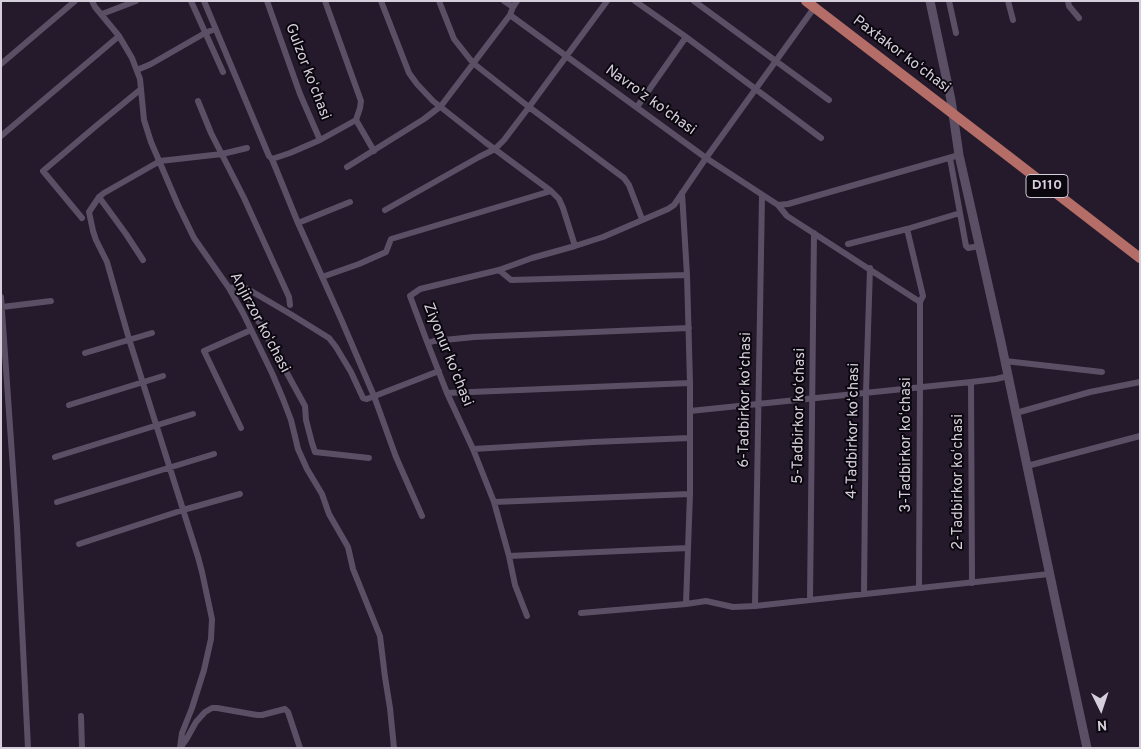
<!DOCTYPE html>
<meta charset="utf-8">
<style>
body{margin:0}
#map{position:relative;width:1141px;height:749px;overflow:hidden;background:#241a2c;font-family:Overpass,sans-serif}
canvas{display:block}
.frame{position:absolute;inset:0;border:2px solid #d5cedb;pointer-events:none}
.north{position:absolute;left:1076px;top:684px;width:50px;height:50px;-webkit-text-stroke:4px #0b070f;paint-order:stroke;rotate:176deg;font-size:14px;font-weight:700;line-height:20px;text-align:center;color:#d5cedb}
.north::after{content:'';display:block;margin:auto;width:18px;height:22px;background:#d5cedb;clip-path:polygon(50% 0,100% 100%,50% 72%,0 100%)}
</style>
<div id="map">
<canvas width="1141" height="749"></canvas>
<div class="frame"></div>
<div class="north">N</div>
</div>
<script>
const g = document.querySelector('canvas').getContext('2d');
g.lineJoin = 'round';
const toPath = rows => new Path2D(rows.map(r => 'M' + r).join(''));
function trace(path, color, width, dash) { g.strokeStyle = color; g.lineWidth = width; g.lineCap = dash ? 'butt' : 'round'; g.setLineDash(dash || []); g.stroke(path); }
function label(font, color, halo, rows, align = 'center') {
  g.font = font + ' Overpass,sans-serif'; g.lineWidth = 4; g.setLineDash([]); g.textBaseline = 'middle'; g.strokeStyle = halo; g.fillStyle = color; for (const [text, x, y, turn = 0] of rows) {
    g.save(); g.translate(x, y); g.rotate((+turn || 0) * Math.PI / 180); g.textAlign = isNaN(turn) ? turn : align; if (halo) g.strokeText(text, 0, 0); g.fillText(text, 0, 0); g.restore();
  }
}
const street = toPath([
 [92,1,95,7,119,36,132,58,140,79,144,120,151,142,178,205,194,238,229,288,243,313,272,373,283,399,291,420,298,449,307,469,322,494,329,514,348,547,353,569,380,636,385,677,390,708,394,748],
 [191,1,223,72],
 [204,1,269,156,272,159],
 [267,1,300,94,320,140,356,120],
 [325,1,361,101,360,108,356,120,374,151],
 [381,1,409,73,417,84,433,101,485,142,551,191,559,199,563,208,575,246],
 [439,1,454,39,473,63,529,107,624,178,629,185,642,219],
 [504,1,513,7],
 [635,1,686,37,821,138],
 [694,1,829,100],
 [949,1,956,33],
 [1008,1,1013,20],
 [1068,1,1069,6,1079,18],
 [102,14,136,1],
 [510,15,706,158,778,205,787,216,920,302],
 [1,64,75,1],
 [137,70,151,64,205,33,215,29],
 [198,101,211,133,244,198,289,297,290,305],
 [637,107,686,37],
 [1,136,119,36],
 [320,140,290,153,272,159,298,223,341,319,374,396,396,457,422,516],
 [950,158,966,246,968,248,980,246],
 [347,167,424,119,441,106,510,15,513,7,517,1],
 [682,193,687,275,690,383,690,494,686,604],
 [99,197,89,212,93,231,96,240,107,262,129,339,198,557,202,572,212,619,211,639,204,670,192,708,182,733,180,748],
 [778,205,788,204,959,155],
 [385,210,479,157,495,149,504,140,529,107,607,1],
 [82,218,43,171,96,126,141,89],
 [298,223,350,202],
 [907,229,923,296,920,302,920,387,919,588],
 [848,244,907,229,960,213],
 [143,260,126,234,99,197,104,193,160,161,222,154,247,148],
 [499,270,511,280,687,275],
 [322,277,359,264,386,252,391,239,551,191],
 [229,288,240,287,246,288,292,315,329,338,336,347,351,372,363,398,367,399,439,371],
 [243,288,247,300,305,406,306,420,312,443,315,452,369,458],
 [1,297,17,527,28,748],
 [2,307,51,301],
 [428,343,434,341,474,337,689,328],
 [85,353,152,333],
 [1005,361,1102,372],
 [971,382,972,583],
 [447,393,690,383],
 [69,405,163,376],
 [690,411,971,382,996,379,1008,376],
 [1016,413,1090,392,1140,382],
 [241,428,204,351,251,330],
 [473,449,593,442,690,438],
 [55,457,193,414],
 [1027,466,1140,436],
 [57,502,214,454],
 [494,502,690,494],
 [79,544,183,510,240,494],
 [509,556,688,548],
 [864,594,866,392,870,268],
 [810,600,814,233],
 [755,606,762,195],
 [581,613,686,604,706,601,733,607,755,606,1049,574],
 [527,616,515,585,509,556,494,502,473,449,447,393,426,339,410,296,420,289,499,270,532,258,575,246,603,237,668,209,674,205,706,158,814,8],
 [81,716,82,748],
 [180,748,186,740,196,722,205,712,212,708,217,708,257,715,262,715,285,709,288,712,300,748]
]);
const secondary = toPath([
 [930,1,951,100,959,155,1001,342,1056,604,1087,748]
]);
const primary = toPath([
 [806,1,1008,156,1140,258]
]);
const shields = [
 [1047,186,42]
];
const shieldNames = [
 ["D110",1047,186]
];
const streetNames = [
 ["Paxtakor koʻchasi",901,55,37],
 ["Gulzor koʻchasi",307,72,69],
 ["Navro'z ko'chasi",650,101,36],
 ["Anjirzor koʻchasi",259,323,62],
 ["Ziyonur koʻchasi",447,355,68],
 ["6-Tadbirkor koʻchasi",746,400,-89],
 ["5-Tadbirkor koʻchasi",800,416,-89],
 ["4-Tadbirkor koʻchasi",854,431,-89],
 ["3-Tadbirkor koʻchasi",907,445,-90],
 ["2-Tadbirkor koʻchasi",959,482,-90]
];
trace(street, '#5b4f65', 6);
trace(secondary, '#5b4f65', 9);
trace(primary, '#b46d67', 10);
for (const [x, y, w] of shields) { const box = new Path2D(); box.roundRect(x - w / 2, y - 11.5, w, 23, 4); g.fillStyle = '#0b070f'; g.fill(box); trace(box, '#d5cedb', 1); }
label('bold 14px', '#d5cedb', null, shieldNames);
label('15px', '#d5cedb', '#0b070f', streetNames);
</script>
